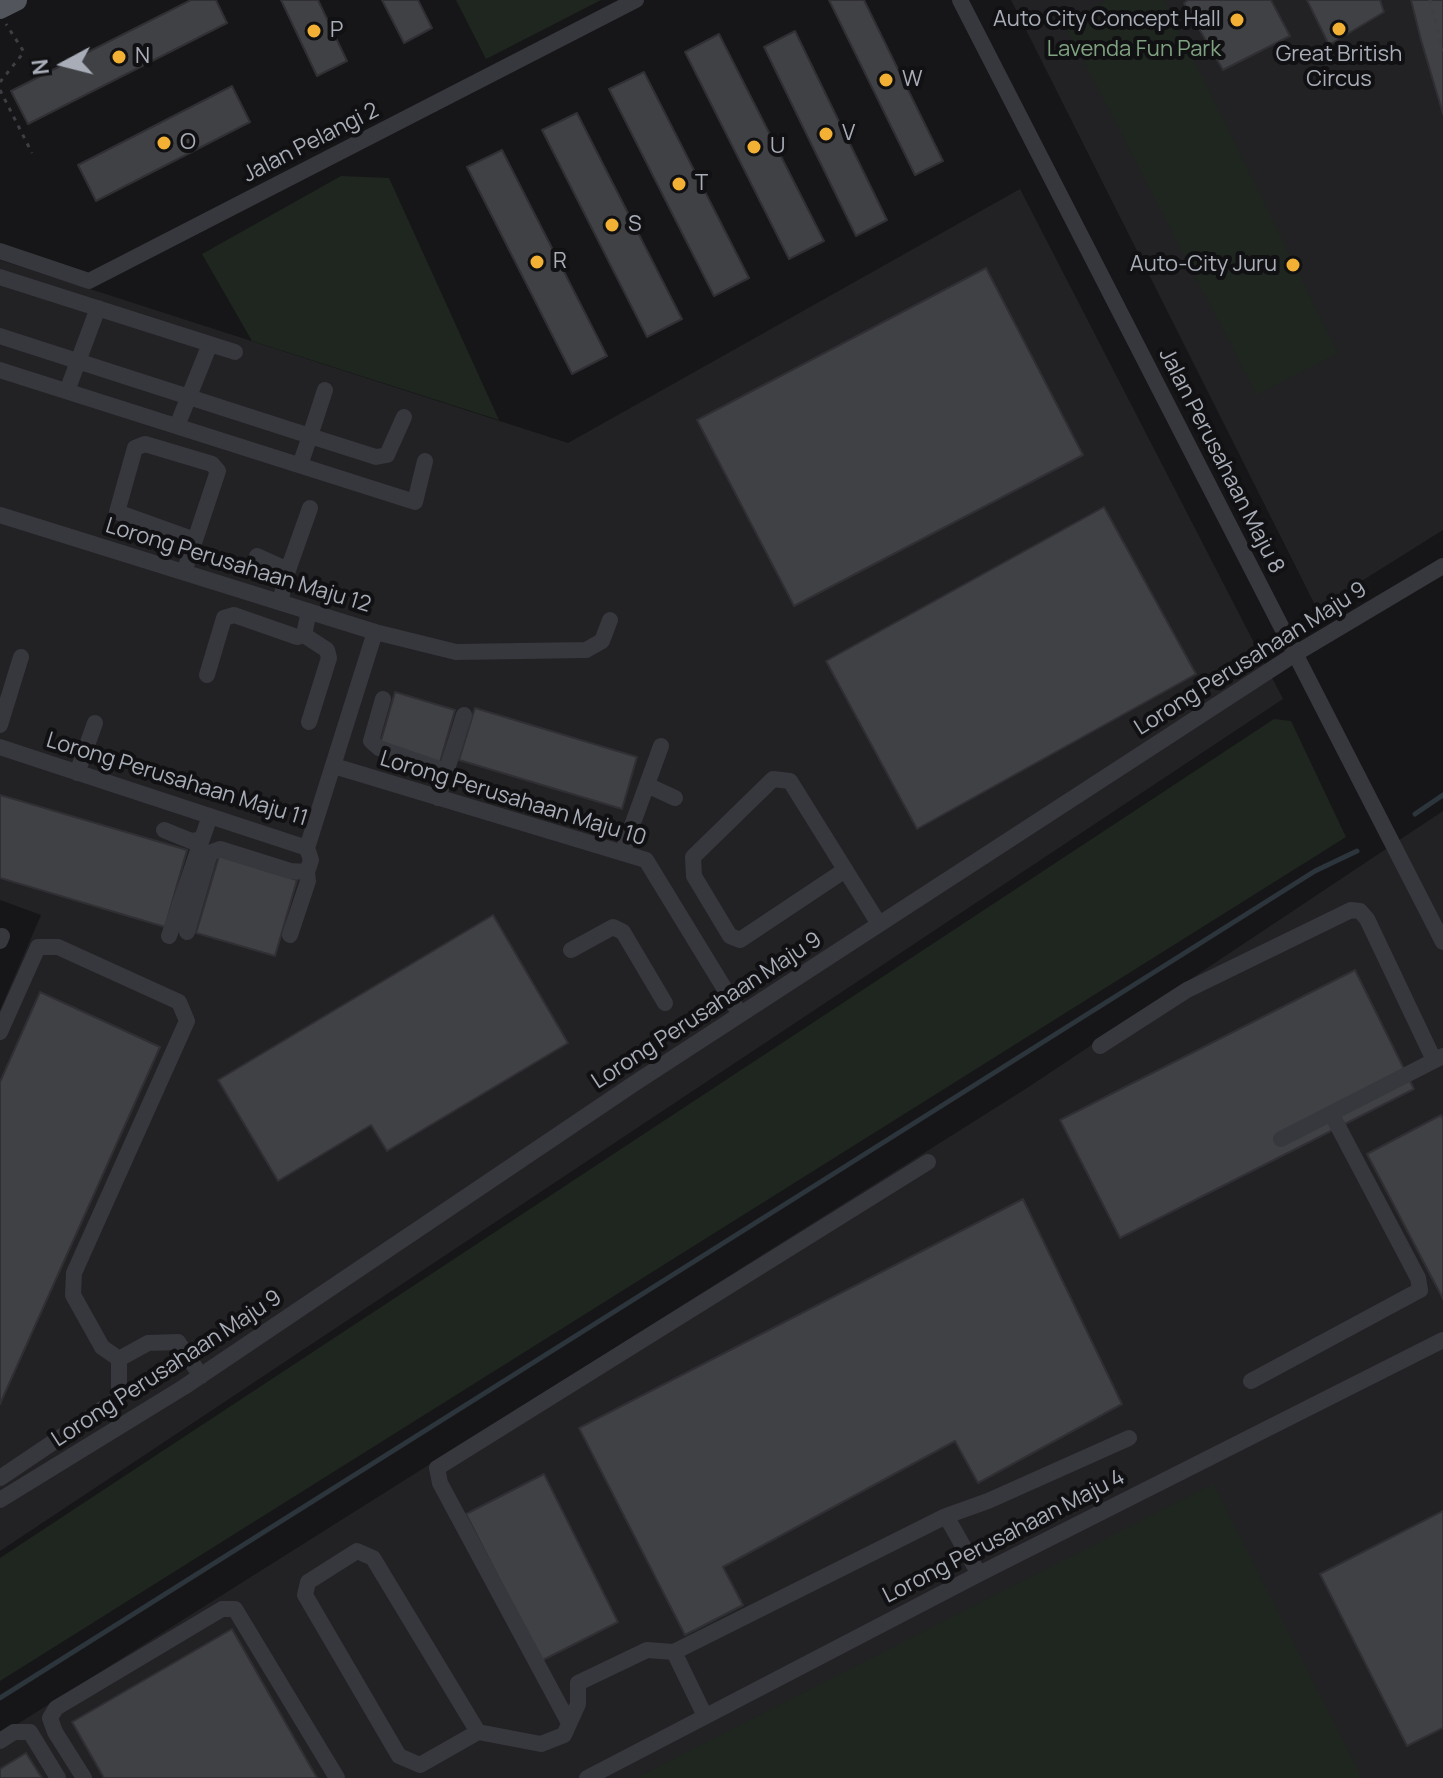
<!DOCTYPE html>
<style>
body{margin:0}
#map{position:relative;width:1443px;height:1778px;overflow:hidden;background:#161618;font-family:Manrope,sans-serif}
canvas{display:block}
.north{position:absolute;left:24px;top:24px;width:80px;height:80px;-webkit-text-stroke:6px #111113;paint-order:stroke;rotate:263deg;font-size:22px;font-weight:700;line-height:32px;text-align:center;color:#a8adb8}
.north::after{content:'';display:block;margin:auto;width:28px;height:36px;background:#a8adb8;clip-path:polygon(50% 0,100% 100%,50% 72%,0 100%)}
</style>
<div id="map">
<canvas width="1443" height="1778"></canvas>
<div class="north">N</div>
</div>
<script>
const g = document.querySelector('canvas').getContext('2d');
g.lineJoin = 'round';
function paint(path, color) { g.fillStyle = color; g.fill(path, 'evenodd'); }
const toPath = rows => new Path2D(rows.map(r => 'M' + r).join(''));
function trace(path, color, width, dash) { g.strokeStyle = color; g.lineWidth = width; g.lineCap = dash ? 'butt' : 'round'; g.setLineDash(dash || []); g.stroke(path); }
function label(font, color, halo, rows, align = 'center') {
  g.font = font + ' Manrope,sans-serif'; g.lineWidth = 8; g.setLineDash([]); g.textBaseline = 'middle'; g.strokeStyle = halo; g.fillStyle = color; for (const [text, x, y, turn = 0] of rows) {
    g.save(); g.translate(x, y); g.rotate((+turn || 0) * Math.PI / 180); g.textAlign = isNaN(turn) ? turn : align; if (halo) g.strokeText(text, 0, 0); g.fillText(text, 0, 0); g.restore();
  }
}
const built = toPath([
 [1011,0,1443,0,1443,530,1317,609],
 [1020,189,1283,699,0,1551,0,1010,41,915,0,900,0,260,568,443],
 [1443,811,1443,1778,0,1778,0,1735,1027,1088]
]);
const green = toPath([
 [456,0,601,0,486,59],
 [1108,0,1164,0,1338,353,1257,395,1064,23],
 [341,176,389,178,499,420,252,341,202,254],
 [1274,719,1291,721,1346,837,0,1681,0,1558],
 [1213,1484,1362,1778,636,1778]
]);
const stream = toPath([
 [1415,814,1443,795],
 [0,1698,1315,871,1357,851]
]);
const building = toPath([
 [191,0,216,0,227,23,28,124,11,91,191,0],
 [281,0,318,0,347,61,317,76,281,0],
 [382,0,418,0,432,28,404,43,382,0],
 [829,0,864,0,943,161,915,175,829,0],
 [1188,0,1271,0,1290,36,1223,70,1184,3,1188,0],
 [1307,0,1380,0,1384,12,1329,45,1307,0],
 [1411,0,1443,0,1443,114,1421,40,1411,0],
 [795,31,887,220,856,236,764,47,795,31],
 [719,34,824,241,789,259,685,52,719,34],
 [644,72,749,278,714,296,609,89,644,72],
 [232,86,250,122,96,201,78,165,232,86],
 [577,113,682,319,647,337,542,130,577,113],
 [502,150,607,356,572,374,467,167,502,150],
 [986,268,1083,455,794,606,697,420,986,268],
 [1104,507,1196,674,917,829,826,661,1104,507],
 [395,692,455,710,440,762,380,744,395,692],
 [475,708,637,757,622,809,459,760,475,708],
 [0,795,187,850,165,927,0,878,0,795],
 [219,856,297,880,275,956,196,933,219,856],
 [493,915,568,1043,387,1151,371,1125,278,1181,218,1080,493,915],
 [1355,970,1414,1089,1120,1238,1060,1120,1355,970],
 [40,992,160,1047,0,1404,0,1082,40,992],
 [1441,1115,1443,1119,1443,1299,1367,1154,1441,1115],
 [1023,1199,1122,1404,978,1483,955,1441,723,1567,743,1605,685,1635,579,1428,1023,1199],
 [544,1474,618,1622,541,1661,466,1514,544,1474],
 [1443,1511,1443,1728,1407,1746,1320,1574,1443,1511],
 [232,1629,317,1778,104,1778,72,1722,232,1629],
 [26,1753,42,1778,0,1778,0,1769,26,1753]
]);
const path = toPath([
 [1430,0,1443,51],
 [0,82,24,52,6,24],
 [0,90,32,153]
]);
const minor = toPath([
 [960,0,1443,942],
 [0,251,89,281,636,0],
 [0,277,235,352],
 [0,336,310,436,325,390],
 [0,370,415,502,425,461],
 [67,391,98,308],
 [177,426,210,344],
 [300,465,310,436,376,457,387,455,404,417],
 [0,515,375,632,307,848,0,747],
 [257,556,288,570,280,602],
 [288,570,310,508],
 [184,572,195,540,218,471,212,464,145,444,135,448,117,512,195,540],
 [375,632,456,652,586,650,602,641,610,620],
 [304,635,327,650,329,658,309,722],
 [207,675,224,618,234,615,297,637,304,635,309,611],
 [383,699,371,741,379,748,446,771],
 [0,725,21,657],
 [334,766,646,860,740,1014],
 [77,773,95,723],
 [647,785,675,798],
 [438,798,464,715],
 [164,830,191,841,202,839,210,816],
 [622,853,661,746],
 [845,870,740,940,730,936,694,876,693,857,773,779,790,781,879,924],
 [187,932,210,853,220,849,290,871,307,872,311,860,307,848],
 [290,935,308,881,307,872],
 [169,936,202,839],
 [0,941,2,936],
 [571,950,613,927,623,932,665,1003],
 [0,1032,38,947,58,947,179,1002,187,1021,74,1273,73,1295,102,1347,119,1359,119,1398,0,1478],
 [1100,1046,1187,990,1351,910,1360,911,1367,919,1434,1060],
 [1281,1139,1443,1056],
 [119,1359,148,1343,178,1342,201,1376],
 [1251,1381,1420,1290,1418,1278,1332,1115],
 [0,1500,184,1387,638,1081,1295,654,1443,566],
 [946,1516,979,1574],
 [674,1652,705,1716],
 [569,1723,440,1483,437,1468,928,1162],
 [478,1732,373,1558,357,1551,308,1582,305,1595,399,1756,420,1765,478,1732,541,1744,564,1735,578,1704,578,1683,647,1650,674,1652,946,1516,988,1501,1129,1438],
 [0,1741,14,1732,30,1732,58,1778],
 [84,1778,55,1732,50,1718,56,1708,222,1609,235,1609,337,1778],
 [587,1778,979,1574,1443,1340]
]);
const major = toPath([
 [0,8,16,0]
]);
const markers = [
 [1237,20,8,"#f2b134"],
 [1339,29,8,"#f2b134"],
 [314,31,8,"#f2b134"],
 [119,57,8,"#f2b134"],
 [886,80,8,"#f2b134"],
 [826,134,8,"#f2b134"],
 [164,143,8,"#f2b134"],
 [754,147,8,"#f2b134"],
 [679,184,8,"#f2b134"],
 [612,225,8,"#f2b134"],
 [537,262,8,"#f2b134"],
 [1293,265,8,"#f2b134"]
];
const poiNames = [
 ["Auto City Concept Hall",1221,20,"right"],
 ["P",330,31],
 ["Great British",1339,55,"center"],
 ["Circus",1339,80,"center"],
 ["N",135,57],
 ["W",902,80],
 ["V",842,134],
 ["O",180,143],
 ["U",770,147],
 ["T",695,184],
 ["S",628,225],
 ["R",553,262],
 ["Auto-City Juru",1277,265,"right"]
];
const parkNames = [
 ["Lavenda Fun Park",1134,50]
];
const streetNames = [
 ["Jalan Pelangi 2",311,143,-27],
 ["Jalan Perusahaan Maju 8",1221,461,63],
 ["Lorong Perusahaan Maju 12",238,566,17],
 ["Lorong Perusahaan Maju 9",1251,659,-32],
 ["Lorong Perusahaan Maju 11",177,780,17],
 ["Lorong Perusahaan Maju 10",513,799,17],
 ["Lorong Perusahaan Maju 9",707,1011,-33],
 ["Lorong Perusahaan Maju 9",167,1369,-33],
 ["Lorong Perusahaan Maju 4",1004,1537,-27]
];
paint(built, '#222225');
paint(green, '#1e261f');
trace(stream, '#2c353c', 5);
paint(building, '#404145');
trace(building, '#303034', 2);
trace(path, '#3d3f44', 3, [4, 6]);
trace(minor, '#37383d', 16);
trace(major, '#53555c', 22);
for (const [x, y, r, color] of markers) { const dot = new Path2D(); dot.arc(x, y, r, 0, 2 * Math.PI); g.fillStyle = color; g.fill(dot); trace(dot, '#111113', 3); }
label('22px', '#a8adb8', '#111113', poiNames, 'left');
label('22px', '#7fa381', '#111113', parkNames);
label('22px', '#a8adb8', '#111113', streetNames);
</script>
